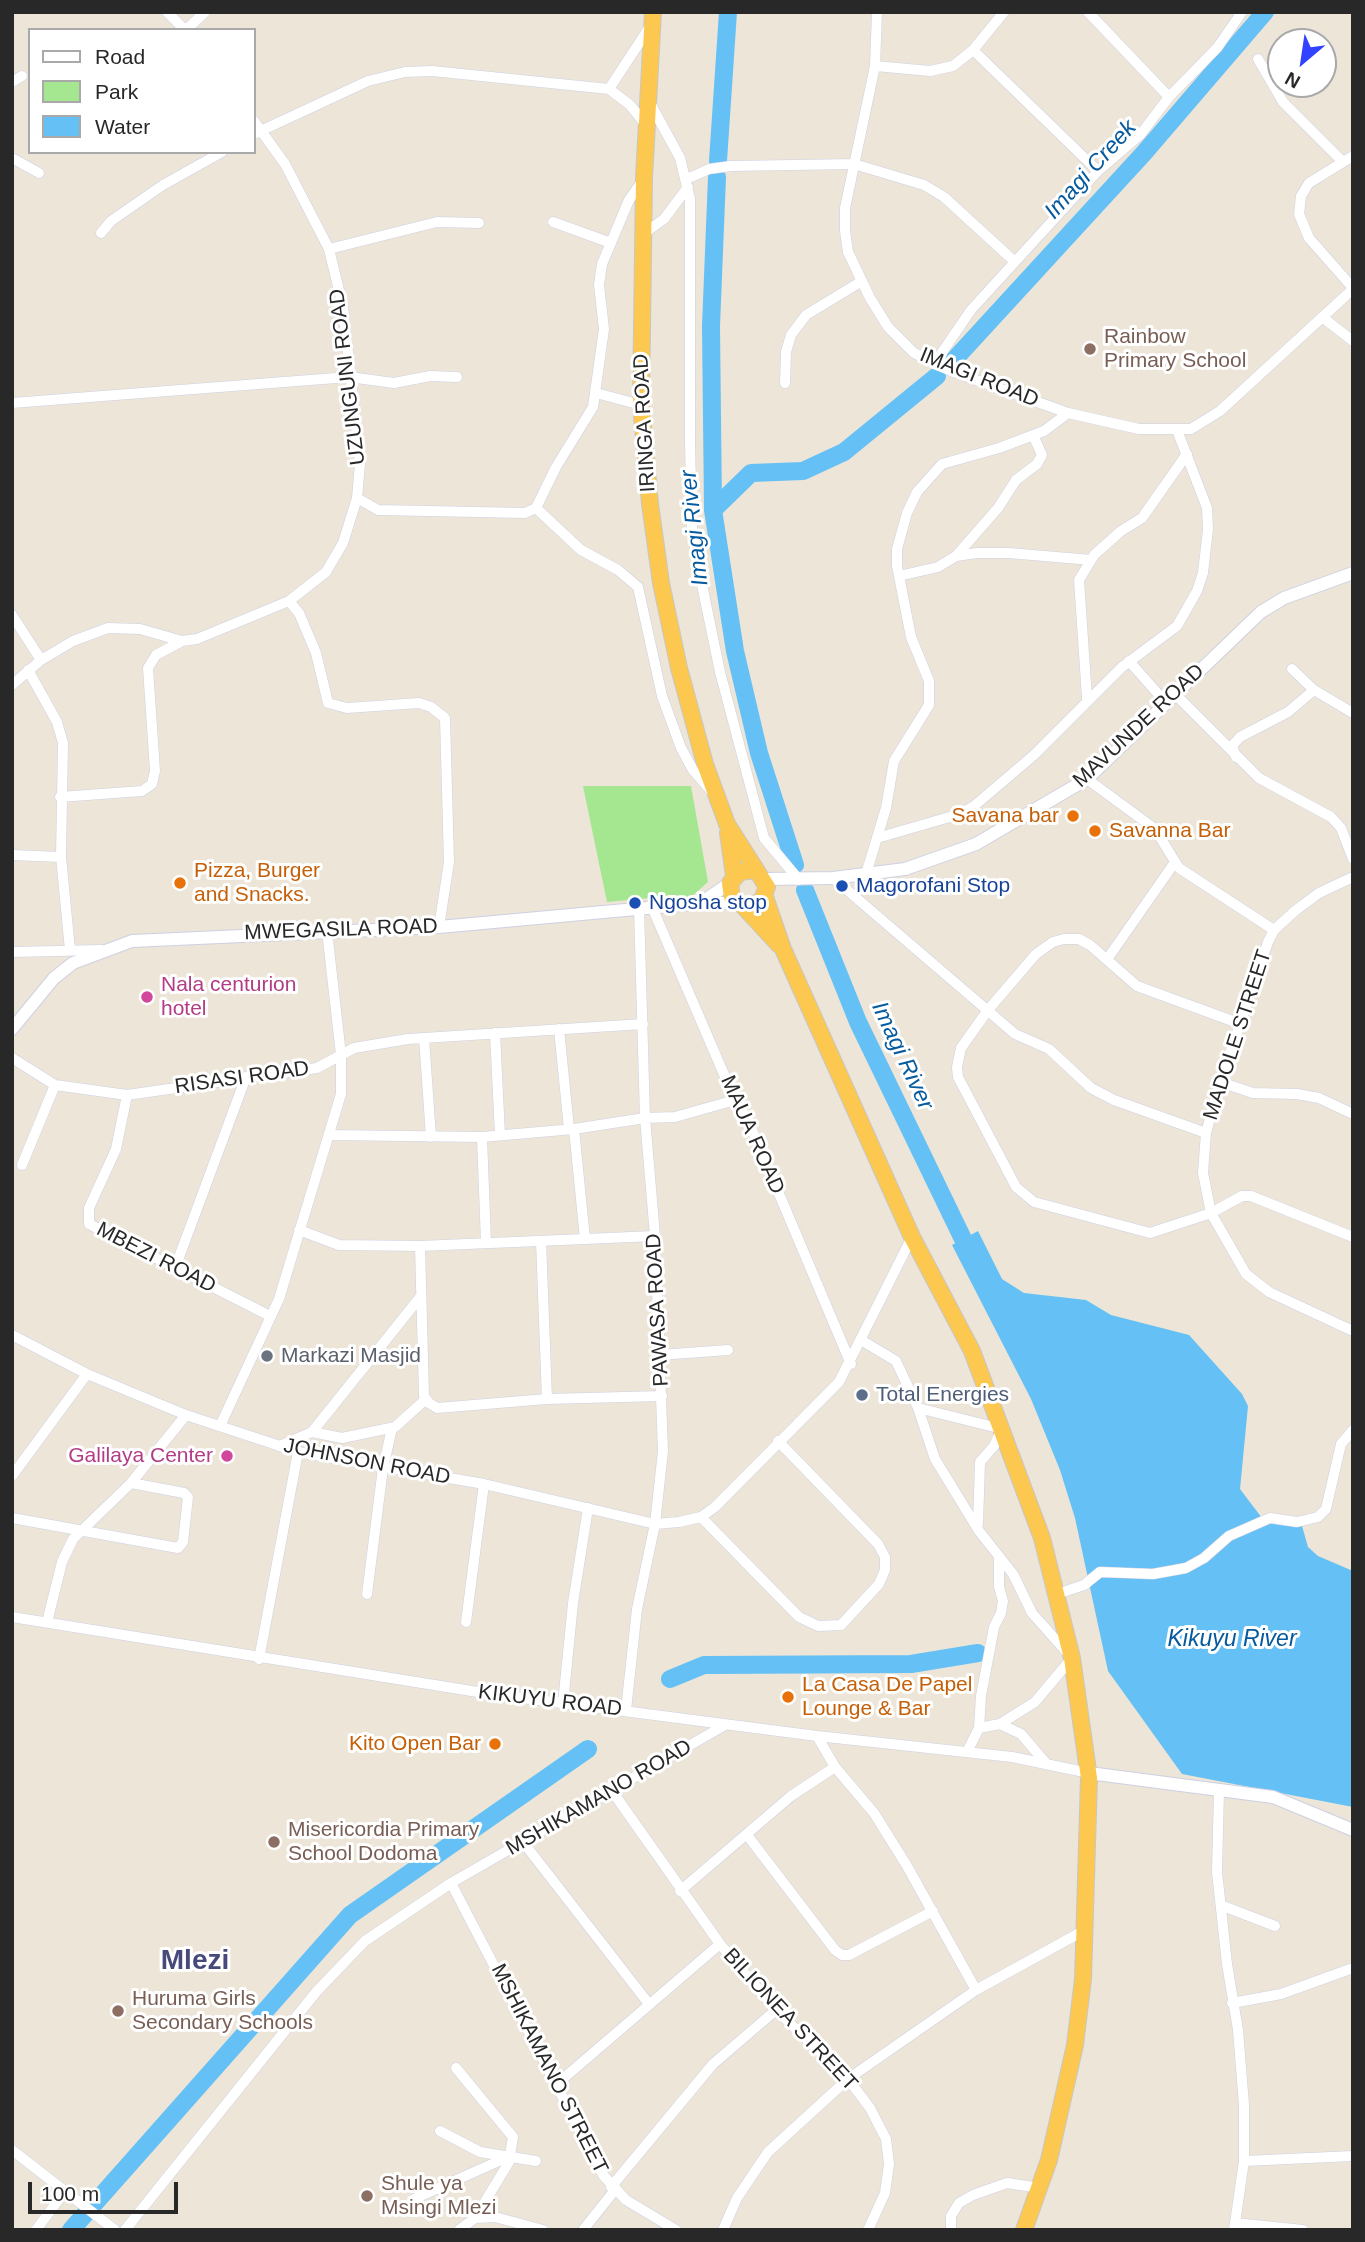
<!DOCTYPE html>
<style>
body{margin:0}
#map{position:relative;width:1365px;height:2242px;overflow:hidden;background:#ece5d8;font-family:Helvetica,sans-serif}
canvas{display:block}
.frame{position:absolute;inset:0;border:14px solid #282828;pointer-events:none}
.legend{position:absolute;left:28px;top:28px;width:228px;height:126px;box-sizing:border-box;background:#fff;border:2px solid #a9a9a9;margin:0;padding:9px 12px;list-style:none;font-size:21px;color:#282828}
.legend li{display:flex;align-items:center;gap:14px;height:35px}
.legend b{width:35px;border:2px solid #a9a9a9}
.north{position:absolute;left:1267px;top:28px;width:70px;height:70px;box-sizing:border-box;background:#fff;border:2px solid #a9a9a9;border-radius:50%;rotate:209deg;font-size:19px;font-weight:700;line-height:28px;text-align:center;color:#282828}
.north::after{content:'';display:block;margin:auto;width:24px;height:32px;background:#3243ff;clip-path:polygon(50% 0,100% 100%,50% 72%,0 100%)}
.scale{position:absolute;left:28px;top:2182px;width:150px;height:32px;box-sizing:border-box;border:4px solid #282828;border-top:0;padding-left:9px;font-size:21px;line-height:24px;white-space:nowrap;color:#282828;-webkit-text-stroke:5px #fff;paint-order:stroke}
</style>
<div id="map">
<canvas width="1365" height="2242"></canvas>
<div class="frame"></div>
<ul class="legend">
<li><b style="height:9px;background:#fff"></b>Road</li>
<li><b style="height:19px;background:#a5e691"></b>Park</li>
<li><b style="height:19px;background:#64c0f5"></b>Water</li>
</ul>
<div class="north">N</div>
<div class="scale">100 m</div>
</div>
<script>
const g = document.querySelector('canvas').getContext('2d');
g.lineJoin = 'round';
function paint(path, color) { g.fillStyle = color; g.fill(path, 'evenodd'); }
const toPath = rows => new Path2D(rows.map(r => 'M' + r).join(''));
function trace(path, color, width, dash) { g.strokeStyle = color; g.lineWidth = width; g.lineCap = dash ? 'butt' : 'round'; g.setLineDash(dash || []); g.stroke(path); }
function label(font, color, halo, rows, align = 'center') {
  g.font = font + ' Helvetica,sans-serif'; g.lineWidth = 6; g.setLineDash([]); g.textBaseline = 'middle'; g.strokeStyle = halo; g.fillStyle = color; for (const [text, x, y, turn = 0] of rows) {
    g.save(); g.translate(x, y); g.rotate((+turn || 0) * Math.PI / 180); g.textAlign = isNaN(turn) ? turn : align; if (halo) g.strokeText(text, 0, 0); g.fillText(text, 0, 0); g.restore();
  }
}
const green = toPath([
 [583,786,691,786,708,882,691,897,659,901,650,898,607,902]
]);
const water = toPath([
 [978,1231,1002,1279,1024,1293,1086,1300,1111,1315,1189,1335,1242,1394,1248,1406,1240,1489,1265,1522,1302,1526,1308,1547,1318,1556,1353,1571,1353,1807,1182,1774,1108,1671,1075,1518,1060,1470,1031,1399,952,1245]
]);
const river = toPath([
 [718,161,728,12],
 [717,177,711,326,713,510,735,651,759,753,795,865],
 [953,361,1144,153,1265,12],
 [713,510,751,473,803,471,844,452,937,376],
 [805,890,858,1022,963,1239],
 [670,1679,704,1665,911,1664,978,1653],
 [71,2230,350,1915,588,1749]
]);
const minor = toPath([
 [167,12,185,30],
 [877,12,875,66,845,208,845,231,848,252,870,298,888,327,914,353,951,371,1068,413,1139,429,1191,429,1220,411,1353,289],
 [1088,12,1169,97],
 [186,30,205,12],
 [973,50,1098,171],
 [1258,59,1283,102,1342,161],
 [875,66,930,71,953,66,973,50,1004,12],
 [12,82,22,76],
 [609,89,651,25],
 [649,101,680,158,690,199,690,441,692,530,701,580,720,672,764,838,799,880],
 [254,134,368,81,405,72,432,71,609,89,630,105,647,126],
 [1353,156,1309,183,1301,196,1299,214,1309,238,1353,288],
 [12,158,39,173],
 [687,179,709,169,731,166,854,164,924,185,944,197,1014,261],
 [553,222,611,243],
 [101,233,111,221,163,185,222,152],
 [643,234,664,219,688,187],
 [329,249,437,222,479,223],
 [1322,317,1353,341],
 [934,364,971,310,1098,171,1140,135,1169,97,1217,48,1242,12],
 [785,383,786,352,791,335,806,315,862,281],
 [596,393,641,405],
 [12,403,349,377,394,383,430,376,457,377],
 [357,498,378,510,525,513,536,508,556,467,593,407,604,329,599,285,602,264,629,200,643,180],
 [536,508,581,550,618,570,638,587,662,696,681,748,693,770,711,791],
 [956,556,998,508,1016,480,1037,464,1042,455,1033,435],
 [899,576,938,567,956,556,977,553,1009,553,1091,560],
 [289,601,299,613,316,653,328,703,347,708,419,703,431,707,445,718,449,862,439,927],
 [12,615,41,660],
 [1129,661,1167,704],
 [1292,669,1314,690,1353,713],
 [28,670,57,722,63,743,61,857,70,950],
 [12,685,41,660,73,641,108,628,140,629,182,641,197,639,289,601,326,572,343,543,357,498,360,464,343,307,329,249,285,164,254,121],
 [1176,695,1259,778,1331,817,1341,828,1353,859],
 [1087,698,1079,580,1094,555,1121,531,1142,518,1187,454],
 [1236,757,1232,746,1240,737,1288,712,1314,690],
 [1087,779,1155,829,1179,868,1274,930],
 [60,797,142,791,152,784,155,771,148,668,156,655,182,641],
 [877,838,960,814,974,806,1034,755,1122,667,1177,626,1197,591,1203,573,1208,529,1207,508,1177,430],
 [12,855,61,857],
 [866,874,886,808,894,761,929,705,929,681,911,637,897,566,897,549,907,513,917,492,942,464,999,448,1044,431,1068,413],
 [1353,877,1319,893,1296,910,1274,930,1268,942,1220,1082,1206,1133,1203,1173,1211,1213,1246,1274,1269,1292,1353,1331],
 [833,878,1015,1034,1049,1049,1091,1088,1114,1100,1206,1133],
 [652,907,735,1100,747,1118,851,1364],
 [12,952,101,950],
 [1108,958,1175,862],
 [1238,1023,1137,986,1090,945,1079,939,1064,939,1053,942,1036,954,988,1010,961,1048,957,1067,958,1077,1016,1187,1034,1202,1150,1233,1211,1213,1242,1196,1251,1196,1353,1237],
 [559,1029,569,1129],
 [495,1033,500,1135],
 [424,1038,431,1137],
 [12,1058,55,1085,127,1095,317,1068,354,1048,408,1039,643,1024],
 [1220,1082,1253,1093,1297,1094,1319,1098,1353,1114],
 [127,1095,116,1149,89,1208,89,1224,270,1316],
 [574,1129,585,1239],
 [329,1135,482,1137,574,1129,645,1118,675,1117,735,1100],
 [482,1137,486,1243],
 [22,1165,55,1085],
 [299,1230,339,1245,420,1246,655,1236],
 [541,1241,547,1399],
 [420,1246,424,1396,429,1403,437,1408,547,1399,662,1396],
 [175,1268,246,1077],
 [12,1335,87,1374,186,1415,298,1452,484,1484,655,1524,679,1522,701,1517,715,1507,839,1382,912,1237],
 [861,1340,896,1361,918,1408,935,1459,979,1531,1013,1574,1032,1613,1072,1658,1035,1702,1000,1724],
 [660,1355,728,1350],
 [918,1408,1002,1429,994,1446,980,1462,978,1524],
 [220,1426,279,1299,341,1094,341,1055,327,931],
 [312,1432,421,1296],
 [279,1446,312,1432,342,1438,395,1427,426,1399],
 [12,1476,87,1374],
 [701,1517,799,1617,818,1626,841,1625,879,1584,885,1570,885,1557,878,1544,778,1441],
 [12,1518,178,1548,183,1542,188,1497,184,1493,131,1483],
 [367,1594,383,1468,392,1428],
 [1057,1594,1084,1585,1100,1572,1153,1574,1186,1568,1204,1558,1229,1536,1270,1518,1297,1522,1318,1517,1326,1509,1341,1444,1353,1430],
 [12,1617,484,1693,817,1736,1012,1757,1089,1773],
 [47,1622,62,1562,73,1539,131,1483,186,1415],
 [466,1622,484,1484],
 [259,1659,298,1452],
 [563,1703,573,1603,588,1508],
 [626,1710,637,1609,655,1524,663,1451,655,1236,645,1118,639,908],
 [979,1728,981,1696,994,1627,1001,1613,1003,1601,999,1587,999,1556],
 [817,1736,835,1767,874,1813,907,1866,976,1990],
 [967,1752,979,1728,1000,1724,1021,1734,1045,1762],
 [612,1791,720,1944,776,2010,848,2079,870,2108,886,2139,889,2164,885,2193,868,2230],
 [1219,1791,1217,1872,1227,1964,1238,2030,1244,2105,1244,2161,1234,2230],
 [747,1835,835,1950,842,1955,849,1955,933,1911],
 [523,1842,649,2004],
 [451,1883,603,2175,626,2200,676,2230],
 [680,1891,791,1796,835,1767],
 [1223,1906,1275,1926],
 [1232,2003,1281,1994,1353,1968],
 [456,2068,513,2137,509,2162,475,2218],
 [558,2083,720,1944],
 [440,2131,480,2152,536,2161],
 [12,2150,115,2230],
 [1244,2161,1353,2156],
 [611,2187,713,2064,776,2010],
 [414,2199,510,2156],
 [1235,2223,1303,2230],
 [36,2230,65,2191],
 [125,2230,317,1991,365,1941,451,1883,725,1725],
 [459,2230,475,2218,495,2217,543,2230],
 [583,2230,615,2190],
 [723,2230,737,2198,768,2152,848,2079,976,1990,1085,1930],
 [951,2230,951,2216,959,2203,973,2195,1007,2183,1040,2188]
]);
const tertiary = toPath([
 [765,879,833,878,905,869,976,844,1087,779,1261,612,1284,598,1353,573],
 [702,902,730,883],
 [12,1029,54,978,73,963,132,941,439,927,702,903,736,903],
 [1089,1773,1273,1797,1353,1830]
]);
const trunk = toPath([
 [653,12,644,178,641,405,650,504,661,583,679,668,705,764,727,824,767,887,761,902,743,906,732,897,730,883,740,872,754,870],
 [728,833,734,876],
 [765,897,783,949,912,1237,972,1351,1042,1538,1072,1658,1089,1778,1083,1979,1075,2045,1049,2160,1024,2230],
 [743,906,779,945]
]);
const markers = [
 [1090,349,7,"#8d6e63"],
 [1073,816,7,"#e8710a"],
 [1095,831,7,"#e8710a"],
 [180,883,7,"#e8710a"],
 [842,886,7,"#1a4fb4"],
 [635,903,7,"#1a4fb4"],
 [147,997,7,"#d1479c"],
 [267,1356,7,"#6b7280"],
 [862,1395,7,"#5c6f8a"],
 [227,1456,7,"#d1479c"],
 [788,1697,7,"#e8710a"],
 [495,1744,7,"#e8710a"],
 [274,1842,7,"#8d6e63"],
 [118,2011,7,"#8d6e63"],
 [367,2196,7,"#8d6e63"]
];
const educationNames = [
 ["Rainbow",1104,337],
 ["Primary School",1104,361],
 ["Misericordia Primary",288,1830],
 ["School Dodoma",288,1854],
 ["Huruma Girls",132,1999],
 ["Secondary Schools",132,2023],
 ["Shule ya",381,2184],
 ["Msingi Mlezi",381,2208]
];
const streetNames = [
 ["UZUNGUNI ROAD",348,377,-97],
 ["IMAGI ROAD",979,378,22],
 ["IRINGA ROAD",645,423,-93],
 ["MAVUNDE ROAD",1139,726,-43],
 ["MWEGASILA ROAD",341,930,-2],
 ["MADOLE STREET",1238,1035,-72],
 ["RISASI ROAD",242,1078,-8],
 ["MAUA ROAD",752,1135,66],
 ["MBEZI ROAD",156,1258,27],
 ["PAWASA ROAD",658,1310,-93],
 ["JOHNSON ROAD",367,1462,11],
 ["KIKUYU ROAD",550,1701,7],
 ["MSHIKAMANO ROAD",599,1798,-30],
 ["BILIONEA STREET",790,2020,47],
 ["MSHIKAMANO STREET",549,2069,63]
];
const foodNames = [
 ["Savana bar",1059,816,"right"],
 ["Savanna Bar",1109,831],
 ["Pizza, Burger",194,871],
 ["and Snacks.",194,895],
 ["La Casa De Papel",802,1685],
 ["Lounge & Bar",802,1709],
 ["Kito Open Bar",481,1744,"right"]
];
const transitNames = [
 ["Magorofani Stop",856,886],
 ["Ngosha stop",649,903]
];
const hotelNames = [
 ["Nala centurion",161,985],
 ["hotel",161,1009],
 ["Galilaya Center",213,1456,"right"]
];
const worshipNames = [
 ["Markazi Masjid",281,1356]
];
const serviceNames = [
 ["Total Energies",876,1395]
];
const waterNames = [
 ["Imagi Creek",1091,170,-48],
 ["Imagi River",695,528,-96],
 ["Imagi River",902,1056,65],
 ["Kikuyu River",1232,1640]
];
const districtNames = [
 ["Mlezi",195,1961]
];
paint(green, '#a5e691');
paint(water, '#64c0f5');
trace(river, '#64c0f5', 18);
trace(minor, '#ced0e2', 11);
trace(tertiary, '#ced0e2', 14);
trace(trunk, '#c7c7c7', 18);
trace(minor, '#fff', 10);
trace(tertiary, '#fff', 12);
trace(trunk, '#fcc850', 16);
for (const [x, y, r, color] of markers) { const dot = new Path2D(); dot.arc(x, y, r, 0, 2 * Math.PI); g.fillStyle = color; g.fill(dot); trace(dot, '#fff', 2.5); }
label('21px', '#785e54', '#fff', educationNames, 'left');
label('21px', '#282828', '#fff', streetNames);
label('21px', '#c56008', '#fff', foodNames, 'left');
label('21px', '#164399', '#fff', transitNames, 'left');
label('21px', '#b23c85', '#fff', hotelNames, 'left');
label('21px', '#5b616d', '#fff', worshipNames, 'left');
label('21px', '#4e5e75', '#fff', serviceNames, 'left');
label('italic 23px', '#065a9e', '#fff', waterNames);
label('bold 28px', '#464a7b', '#fff', districtNames);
</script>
